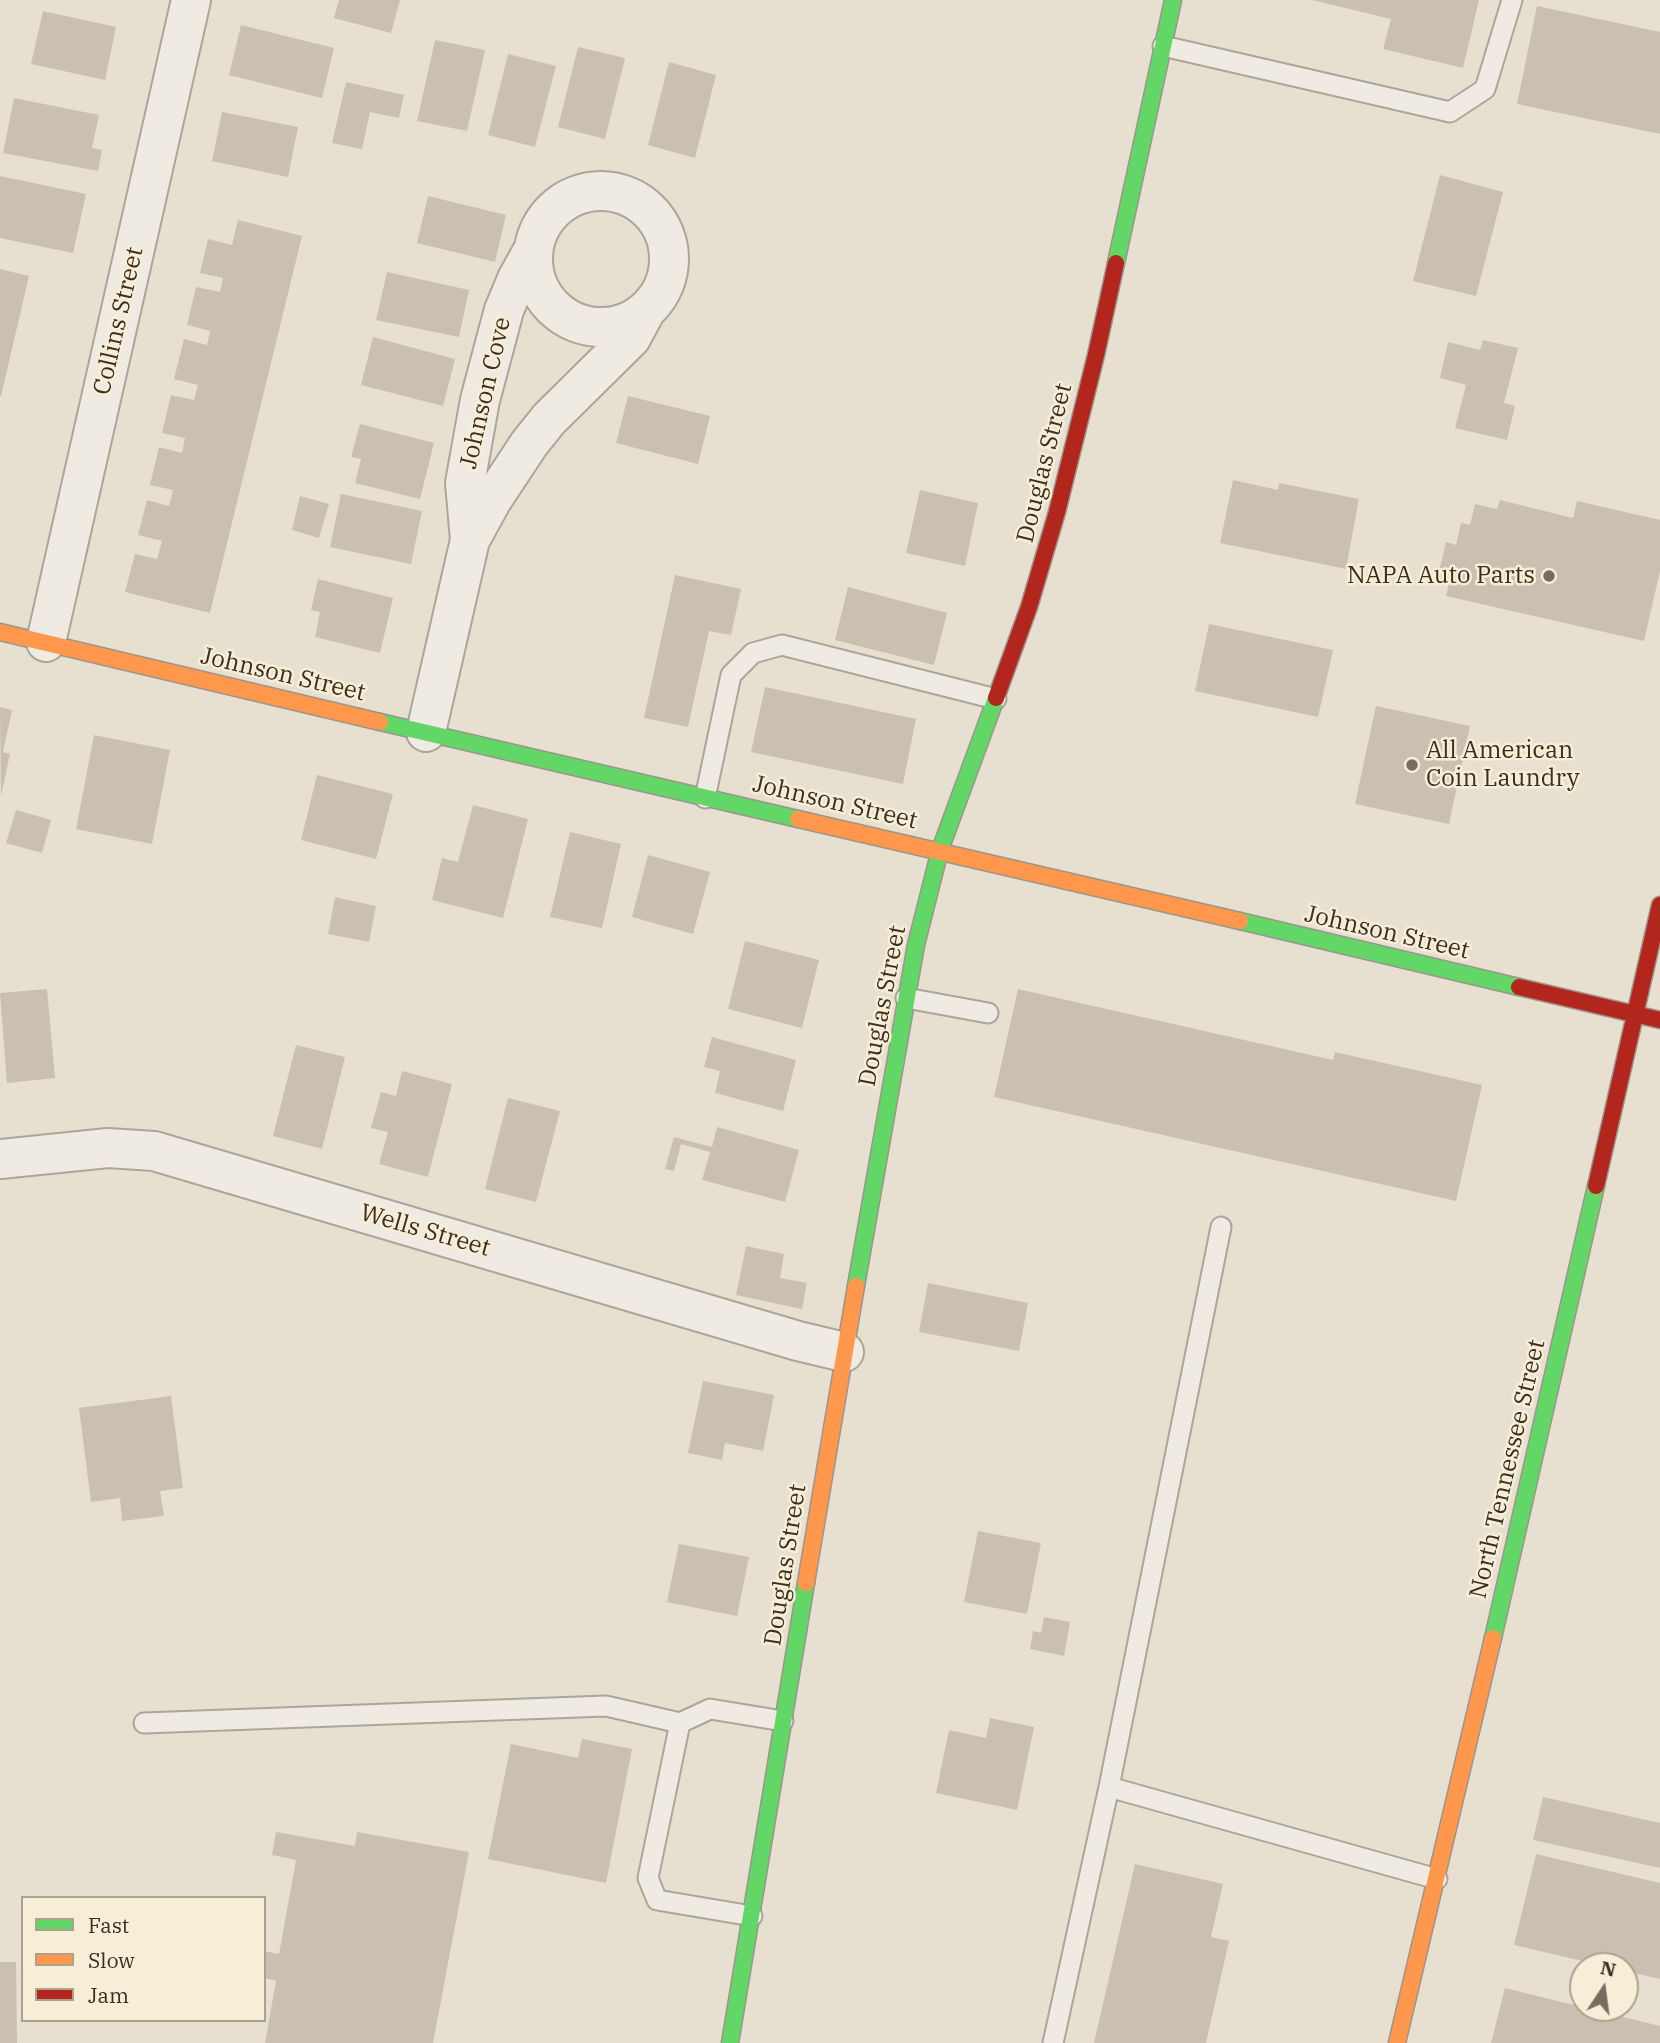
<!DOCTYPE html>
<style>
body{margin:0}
#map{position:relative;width:1660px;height:2043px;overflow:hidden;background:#e7e0d1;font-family:"IBM Plex Serif",serif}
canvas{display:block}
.legend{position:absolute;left:21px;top:1896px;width:245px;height:126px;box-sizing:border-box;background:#f7eed8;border:2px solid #ada18e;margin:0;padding:9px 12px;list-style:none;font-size:21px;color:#3d2e20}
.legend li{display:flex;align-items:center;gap:14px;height:35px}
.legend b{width:35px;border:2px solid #ada18e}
.north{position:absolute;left:1569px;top:1952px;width:70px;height:70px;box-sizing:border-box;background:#f7eed8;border:2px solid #ada18e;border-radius:50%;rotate:13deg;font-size:19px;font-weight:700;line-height:28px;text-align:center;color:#3d2e20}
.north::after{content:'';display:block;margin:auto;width:24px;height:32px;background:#786c5e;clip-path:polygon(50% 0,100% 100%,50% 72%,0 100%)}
</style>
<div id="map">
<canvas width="1660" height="2043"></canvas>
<ul class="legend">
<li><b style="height:9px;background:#63d668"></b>Fast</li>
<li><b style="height:9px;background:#ff974d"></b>Slow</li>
<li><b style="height:9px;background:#b3261e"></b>Jam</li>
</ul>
<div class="north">N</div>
</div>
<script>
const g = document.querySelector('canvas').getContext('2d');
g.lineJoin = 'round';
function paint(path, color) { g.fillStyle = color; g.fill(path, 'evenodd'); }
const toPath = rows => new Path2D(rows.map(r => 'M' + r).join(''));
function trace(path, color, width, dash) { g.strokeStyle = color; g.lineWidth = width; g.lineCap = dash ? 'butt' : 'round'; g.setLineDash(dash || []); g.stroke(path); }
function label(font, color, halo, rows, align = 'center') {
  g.font = font + ' "IBM Plex Serif",serif'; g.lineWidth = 5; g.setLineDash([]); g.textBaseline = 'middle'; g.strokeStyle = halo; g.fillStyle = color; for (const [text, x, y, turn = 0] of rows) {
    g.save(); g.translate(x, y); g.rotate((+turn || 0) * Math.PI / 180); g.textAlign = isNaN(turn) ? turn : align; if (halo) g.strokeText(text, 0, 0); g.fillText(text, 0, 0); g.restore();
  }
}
const building = toPath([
 [339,0,400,0,391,33,334,18],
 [1312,0,1479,0,1463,68,1383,49,1391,19],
 [1537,6,1660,32,1660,134,1517,104],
 [43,11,116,27,105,80,31,64],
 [241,25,334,48,322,98,229,75],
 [435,40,485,50,467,131,417,121],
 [578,47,625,58,605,139,558,127],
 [508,54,556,66,535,147,488,135],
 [669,62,716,75,695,158,648,145],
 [346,82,404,95,399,118,370,112,362,149,332,143],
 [14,98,99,115,92,148,102,150,98,171,3,153],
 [222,112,298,127,288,177,212,161],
 [1440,175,1503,192,1476,296,1413,281],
 [0,176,86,194,73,253,0,238],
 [428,196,506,215,495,262,417,243],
 [238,220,302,236,210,613,125,592,135,554,157,559,162,541,138,535,147,500,169,506,173,490,150,485,159,447,182,453,185,438,162,433,171,395,194,400,198,385,174,379,184,339,207,345,210,331,187,325,196,287,220,292,223,278,200,273,208,239,232,245],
 [0,269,29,276,1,396,0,396],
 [387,272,469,290,459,337,376,320],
 [373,337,455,359,443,406,361,385],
 [1483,340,1518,348,1504,403,1515,406,1507,440,1455,428,1466,385,1440,378,1448,342,1480,350],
 [628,396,710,416,698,464,616,443],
 [360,424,434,443,420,499,355,483,361,459,351,457],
 [1233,480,1278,490,1279,483,1359,499,1346,569,1220,543],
 [920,490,978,503,965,566,906,553],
 [341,494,422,511,411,564,330,547],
 [300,496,329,504,319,538,292,530],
 [1500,500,1573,518,1577,501,1660,520,1660,571,1644,641,1446,596,1449,583,1437,580,1446,542,1456,545,1461,523,1470,525,1475,504,1497,509],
 [675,575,741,589,731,635,709,631,688,727,644,718],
 [318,579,393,598,380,653,315,637,320,612,311,610],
 [848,587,947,613,934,665,835,640],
 [1209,624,1333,650,1318,717,1195,691],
 [765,687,916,719,903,784,751,752],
 [1376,706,1470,726,1449,824,1355,804],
 [0,707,12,710,3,752,10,754,1,796],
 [94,735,170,750,152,844,76,829],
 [317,775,393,794,376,859,301,840],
 [473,805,528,819,503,918,432,900,442,858,458,862],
 [16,810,51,820,42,853,6,843],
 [570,832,621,844,602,928,550,917],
 [648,855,710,872,693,934,632,917],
 [335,897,376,906,369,942,328,934],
 [745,941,819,960,802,1028,728,1009],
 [47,989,55,1078,7,1083,0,993],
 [1018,989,1333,1060,1335,1052,1482,1085,1456,1201,994,1097],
 [712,1037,796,1060,783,1111,715,1093,720,1071,704,1067],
 [296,1045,345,1057,322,1149,273,1136],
 [402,1071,452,1084,428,1177,379,1164,388,1132,371,1128,381,1092,396,1096],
 [508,1098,560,1111,536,1202,485,1189],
 [717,1127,799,1150,785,1202,702,1180,710,1152,681,1144,674,1171,665,1169,674,1137,712,1147],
 [746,1246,784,1254,780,1278,807,1283,802,1309,736,1295],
 [928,1283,1028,1303,1019,1351,919,1332],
 [703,1381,774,1395,763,1451,725,1443,722,1460,688,1453],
 [171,1396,183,1488,160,1491,164,1516,122,1521,120,1498,91,1502,79,1408],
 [978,1531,1041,1543,1027,1614,964,1602],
 [679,1544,749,1557,737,1616,667,1602],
 [1044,1617,1070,1622,1064,1656,1030,1649,1033,1631,1041,1633],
 [990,1718,1034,1727,1017,1810,936,1793,949,1730,986,1738],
 [582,1739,632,1749,606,1883,488,1859,511,1744,578,1758],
 [1543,1797,1660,1823,1660,1868,1533,1840],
 [276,1832,355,1846,357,1832,469,1852,433,2043,265,2043,276,1981,264,1978,264,1951,279,1954,296,1860,272,1855],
 [1536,1854,1660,1883,1660,1979,1625,1971,1625,1966,1604,1966,1514,1945],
 [1135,1864,1223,1884,1211,1937,1229,1941,1206,2043,1094,2043],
 [0,1962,16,1962,17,2043,0,2043],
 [1505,1988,1660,2026,1660,2043,1491,2043]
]);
const lane = toPath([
 [1163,46,1450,112,1485,89,1512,0],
 [705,798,731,675,753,653,782,645,996,699],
 [906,998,988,1013],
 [144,1723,606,1706,680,1723,710,1709,783,1721],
 [680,1723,648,1878,657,1900,752,1916],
 [1109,1787,1221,1227],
 [1053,2043,1109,1787,1437,1879]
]);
const street = toPath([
 '533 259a68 68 0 1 1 136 0a68 68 0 1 1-136 0Z',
 [470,540,492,500,529,444,549,419,631,338,645,312],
 [46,642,191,0],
 [426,732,470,540,465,483,480,400,504,310,517,279,532,252],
 [0,1159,108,1148,154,1151,798,1341,844,1352]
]);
const fast = toPath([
 [1116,263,1173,0],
 [380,722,798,819],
 [1240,921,1519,987],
 [856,1286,916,945,940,850,996,698],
 [1493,1638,1596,1186],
 [730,2043,806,1583]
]);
const slow = toPath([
 [0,632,380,722],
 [798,819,1240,921],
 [806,1583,856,1286],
 [1397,2043,1493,1638]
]);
const jam = toPath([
 [996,698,1029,607,1057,512,1096,355,1116,263],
 [1519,987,1660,1020],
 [1596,1186,1660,905]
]);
const markers = [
 [1549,576,7,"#786c5e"],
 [1412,765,7,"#786c5e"]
];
const streetNames = [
 ["Collins Street",119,321,-77],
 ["Johnson Cove",486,393,-77],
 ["Douglas Street",1045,463,-76],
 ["Johnson Street",283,675,13],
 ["Johnson Street",835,803,13],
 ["Johnson Street",1387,933,13],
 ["Douglas Street",883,1006,-79],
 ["Wells Street",425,1231,16],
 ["North Tennessee Street",1508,1469,-77],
 ["Douglas Street",786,1565,-81]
];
const poiNames = [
 ["NAPA Auto Parts",1535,576],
 ["All American",1426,751,"left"],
 ["Coin Laundry",1426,779,"left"]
];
paint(building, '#cbbfb2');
trace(lane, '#ada599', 23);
trace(street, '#ada599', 42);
trace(fast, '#9c958a', 19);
trace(slow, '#9c958a', 19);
trace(jam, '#9c958a', 19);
trace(lane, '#efebe3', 19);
trace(street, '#efebe3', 38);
trace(fast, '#63d668', 16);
trace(slow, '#ff974d', 16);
trace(jam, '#b3261e', 16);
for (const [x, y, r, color] of markers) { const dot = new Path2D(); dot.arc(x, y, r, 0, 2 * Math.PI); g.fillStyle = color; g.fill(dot); trace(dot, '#f7eed8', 2.5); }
label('24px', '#3d2e20', '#f7eed8', streetNames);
label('24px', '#3d2e20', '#f7eed8', poiNames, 'right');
</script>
